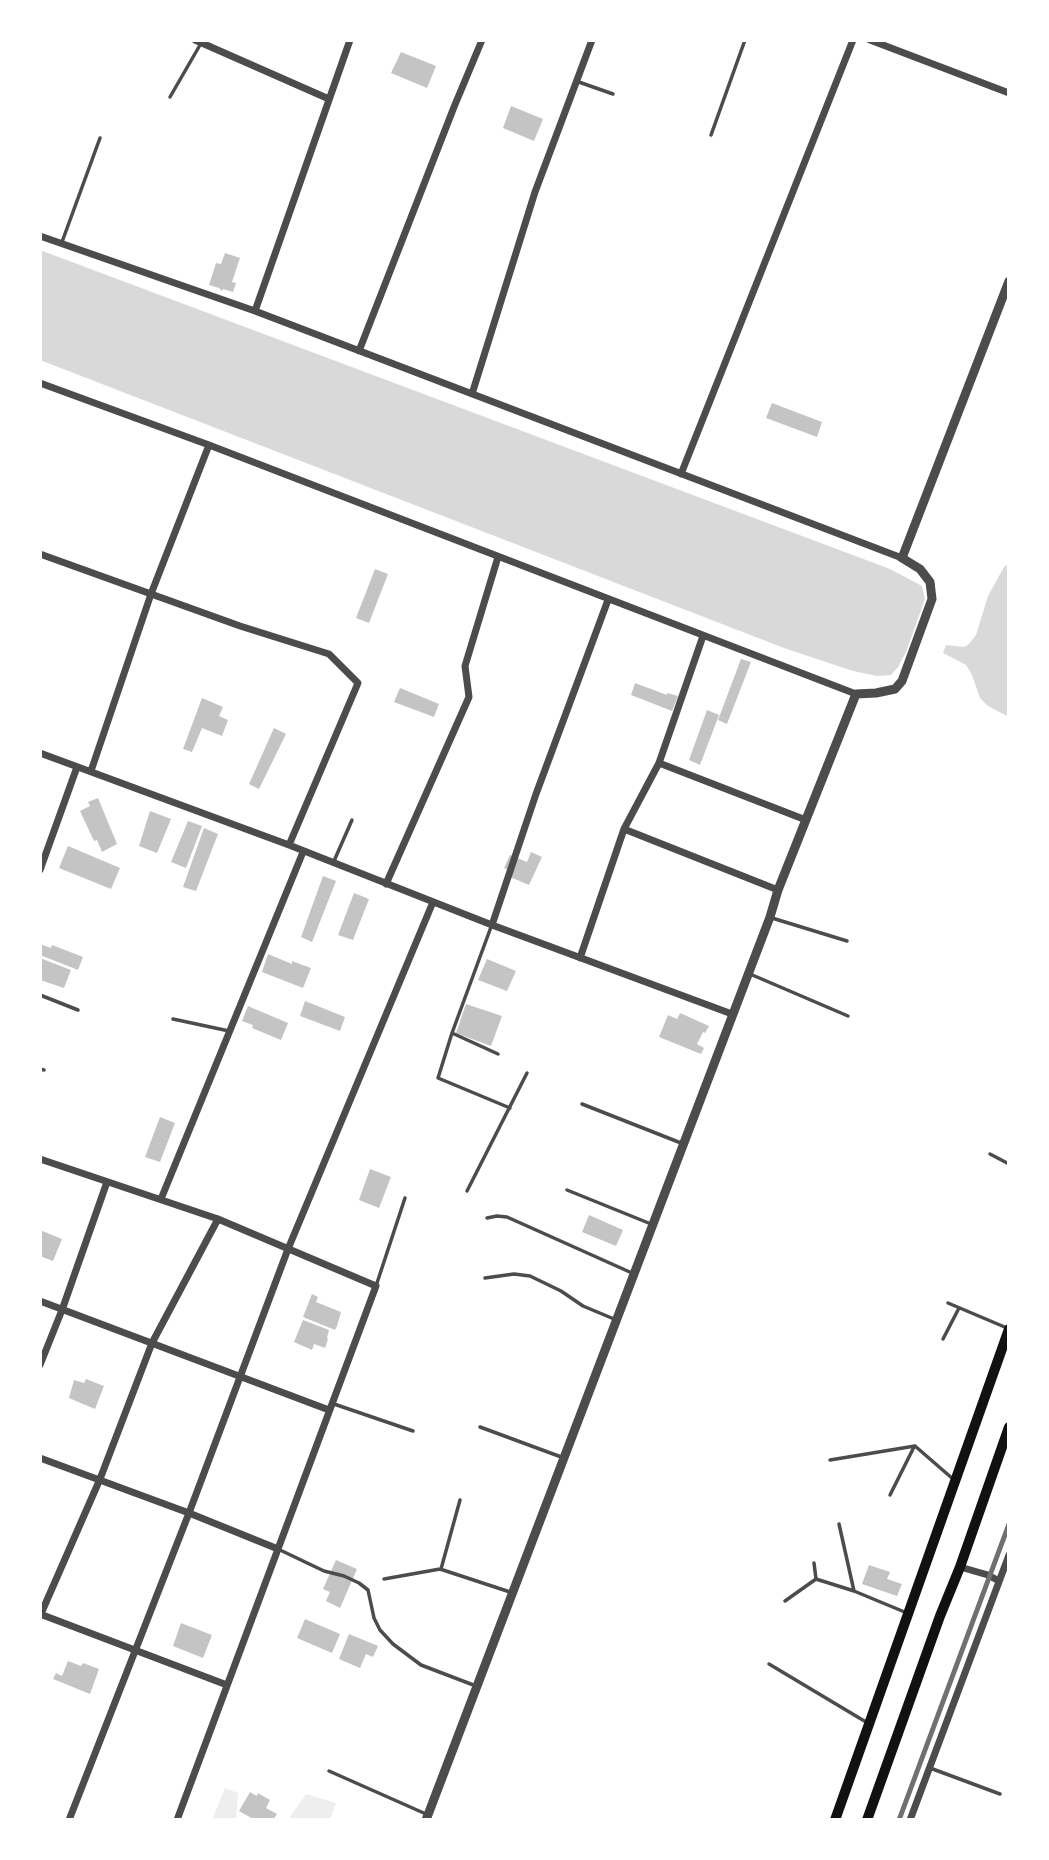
<!DOCTYPE html>
<style>
body{margin:0}
#map{position:relative;width:1049px;height:1860px;overflow:hidden;background:#fff;font-family:"Varela Round",sans-serif}
canvas{display:block}
.frame{position:absolute;inset:0;border:42px solid #fff;pointer-events:none}
</style>
<div id="map">
<canvas width="1049" height="1860"></canvas>
<div class="frame"></div>
</div>
<script>
const g = document.querySelector('canvas').getContext('2d');
g.lineJoin = 'round';
function paint(path, color) { g.fillStyle = color; g.fill(path, 'evenodd'); }
const toPath = rows => new Path2D(rows.map(r => 'M' + r).join(''));
function trace(path, color, width, dash) { g.strokeStyle = color; g.lineWidth = width; g.lineCap = dash ? 'butt' : 'round'; g.setLineDash(dash || []); g.stroke(path); }
const green = toPath([
 [225,1788,238,1793,236,1820,212,1820],
 [306,1794,336,1803,330,1820,288,1820]
]);
const water = toPath([
 [40,250,890,569,922,586,925,599,906,652,898,667,891,675,877,676,853,671,784,648,40,360],
 [1009,564,1009,717,988,706,980,698,972,675,966,665,943,653,946,645,964,647,969,644,976,635,988,596,1004,567]
]);
const building = toPath([
 [401,52,436,66,427,88,391,73],
 [511,106,543,119,534,141,503,128],
 [225,253,240,258,232,282,236,283,233,292,223,289,222,291,219,288,209,285,216,263,221,264],
 [772,403,822,422,817,437,766,418],
 [375,569,388,574,369,623,356,618],
 [741,659,751,662,727,724,718,720],
 [635,683,667,695,667,693,678,696,672,711,631,695],
 [400,688,439,704,434,717,394,702],
 [202,698,223,707,219,716,228,720,222,736,202,728,192,752,183,749],
 [707,710,719,715,700,765,689,760],
 [274,728,286,734,259,789,249,784],
 [98,798,117,844,102,852,97,840,94,841,80,811,90,806,88,802],
 [150,811,171,819,157,853,139,846],
 [188,821,202,826,186,868,171,862],
 [204,828,218,834,196,891,183,887],
 [68,846,120,868,111,889,59,868],
 [531,852,542,857,529,885,510,877,512,872,504,868,510,855,527,862],
 [323,876,336,881,312,942,301,937],
 [354,893,369,899,353,940,338,935],
 [40,944,51,948,52,945,83,957,78,970,40,955],
 [268,954,292,964,292,961,311,968,303,988,262,972],
 [40,958,71,970,64,988,40,980],
 [487,959,516,971,507,991,478,980],
 [305,1001,345,1017,340,1031,300,1016],
 [466,1004,502,1016,491,1046,456,1033],
 [248,1006,288,1023,281,1040,252,1028,253,1025,242,1021],
 [680,1013,709,1026,705,1033,703,1032,697,1044,704,1048,701,1054,659,1037,668,1015,677,1019],
 [160,1117,175,1123,160,1162,145,1157],
 [370,1169,391,1177,379,1208,359,1200],
 [589,1215,623,1230,616,1246,582,1232],
 [40,1230,62,1239,53,1261,40,1256],
 [312,1294,318,1297,316,1302,341,1312,337,1326,335,1330,303,1317],
 [303,1320,329,1330,327,1338,328,1339,325,1348,314,1344,312,1350,294,1342],
 [86,1379,104,1386,95,1409,69,1398,74,1380,84,1383],
 [336,1560,357,1569,340,1608,326,1601,330,1592,323,1589],
 [869,1565,890,1572,887,1579,902,1584,897,1596,862,1584],
 [305,1619,340,1634,332,1653,297,1638],
 [181,1623,212,1635,203,1658,173,1646],
 [349,1634,378,1646,373,1657,366,1654,360,1668,339,1659],
 [68,1661,81,1666,83,1663,99,1669,90,1694,53,1679,56,1673,62,1676],
 [250,1792,257,1796,258,1793,270,1800,266,1808,277,1814,273,1820,255,1820,239,1811]
]);
const service = toPath([
 [576,81,613,94],
 [170,97,200,45],
 [711,135,745,40],
 [62,242,100,138],
 [334,861,352,820],
 [772,918,847,941],
 [491,927,452,1033,438,1078,510,1108],
 [750,974,848,1016],
 [40,995,78,1010],
 [173,1019,229,1031],
 [452,1033,498,1054],
 [40,1069,44,1070],
 [582,1104,681,1143],
 [990,1154,1009,1164],
 [567,1190,651,1224],
 [467,1191,527,1073],
 [487,1218,497,1216,507,1217,632,1273],
 [485,1278,514,1274,530,1276,561,1291,583,1306,614,1319],
 [376,1286,405,1198],
 [948,1303,1007,1328],
 [943,1339,959,1308],
 [334,1404,413,1431],
 [480,1427,564,1458],
 [915,1446,953,1479],
 [830,1460,915,1446],
 [890,1495,914,1447],
 [839,1524,854,1591],
 [278,1549,324,1571,344,1576,359,1583,368,1590,374,1618,380,1630,393,1644,421,1665,476,1686],
 [814,1563,816,1579],
 [441,1569,460,1500],
 [384,1579,440,1569,510,1592],
 [816,1579,854,1591,907,1613],
 [785,1601,816,1579],
 [769,1664,866,1722],
 [930,1768,1000,1794],
 [329,1771,426,1814]
]);
const minor = toPath([
 [195,40,329,99],
 [870,40,1009,93],
 [40,236,255,311,902,558],
 [255,311,350,40],
 [359,351,454,107,482,40],
 [40,383,209,445,856,694],
 [472,394,535,192,592,40],
 [681,474,853,40],
 [40,554,240,626,329,654,358,683,289,845],
 [40,753,289,845,492,925,732,1014],
 [659,763,806,820],
 [91,771,151,594,209,445],
 [624,829,778,890],
 [40,870,77,767],
 [386,884,469,697,465,666,498,557],
 [492,925,536,794,608,600],
 [580,958,624,829,659,763,703,636],
 [40,1159,218,1219,376,1286,177,1820],
 [161,1199,303,852],
 [40,1301,329,1410],
 [40,1365,62,1310,107,1182],
 [40,1458,189,1513,278,1549],
 [960,1567,988,1575,999,1581],
 [40,1614,227,1685],
 [40,1616,100,1479,152,1343,218,1219],
 [69,1820,189,1513,288,1249,433,902],
 [910,1820,1009,1555]
]);
const tertiary = toPath([
 [426,1820,770,917,778,890,856,694,876,693,895,689,902,681,932,599,930,582,920,569,902,558,1009,281]
]);
const primary = toPath([
 [835,1820,1009,1329],
 [867,1820,940,1616,960,1567,1009,1427]
]);
const trunk = toPath([
 [1006,1338,1009,1339]
]);
const rail = toPath([
 [899,1820,1009,1524]
]);
paint(green, '#eee');
paint(water, '#d9d9d9');
paint(building, '#c4c4c4');
trace(service, '#4c4c4c', 3.5);
trace(minor, '#4c4c4c', 7);
trace(tertiary, '#4c4c4c', 9);
trace(primary, '#111', 10);
trace(trunk, '#111', 10);
trace(rail, '#707070', 5);
</script>
